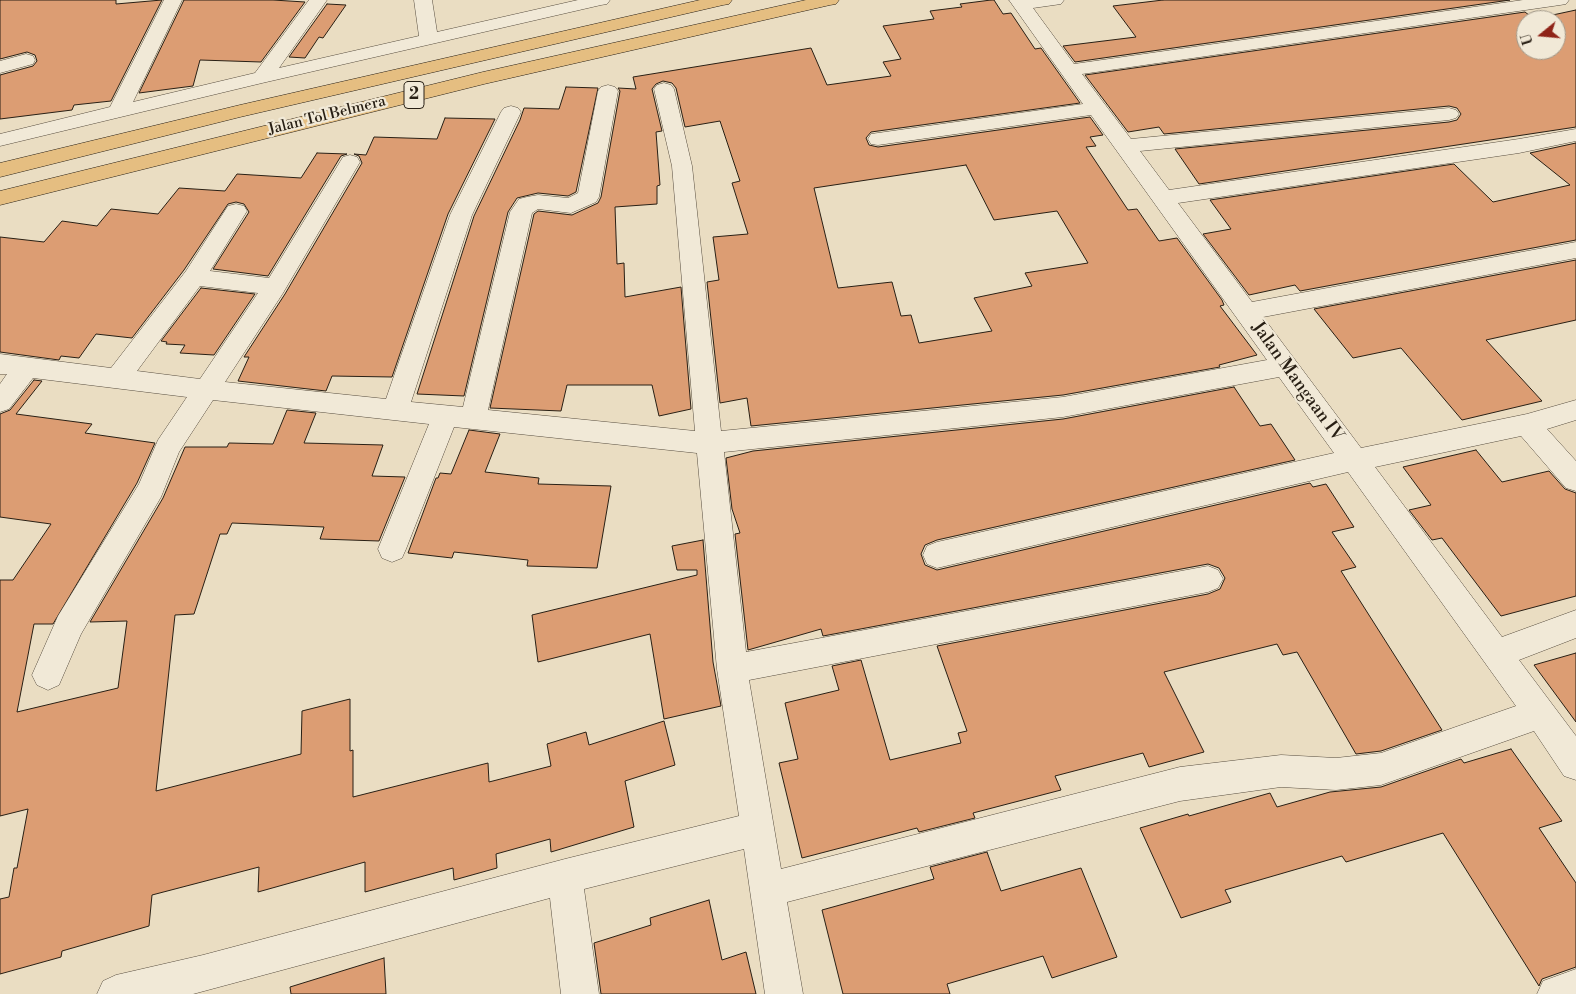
<!DOCTYPE html>
<style>
body{margin:0}
#map{position:relative;width:1576px;height:994px;overflow:hidden;background:#eaddc2;font-family:"Libre Bodoni",serif}
canvas{display:block}
.north{position:absolute;left:1516px;top:10px;width:50px;height:50px;box-sizing:border-box;background:#f1e9d7;border:1px solid #a19889;border-radius:50%;rotate:253deg;font-size:14px;font-weight:700;line-height:20px;text-align:center;color:#281f14}
.north::after{content:'';display:block;margin:auto;width:18px;height:22px;background:#8f2418;clip-path:polygon(50% 0,100% 100%,50% 72%,0 100%)}
</style>
<div id="map">
<canvas width="1576" height="994"></canvas>
<div class="north">U</div>
</div>
<script>
const g = document.querySelector('canvas').getContext('2d');
g.lineJoin = 'round';
function paint(path, color) { g.fillStyle = color; g.fill(path, 'evenodd'); }
const toPath = rows => new Path2D(rows.map(r => 'M' + r).join(''));
function trace(path, color, width, dash) { g.strokeStyle = color; g.lineWidth = width; g.lineCap = dash ? 'butt' : 'round'; g.setLineDash(dash || []); g.stroke(path); }
function label(font, color, halo, rows, align = 'center') {
  g.font = font + ' "Libre Bodoni",serif'; g.lineWidth = 4.5; g.setLineDash([]); g.textBaseline = 'middle'; g.strokeStyle = halo; g.fillStyle = color; for (const [text, x, y, turn = 0] of rows) {
    g.save(); g.translate(x, y); g.rotate((+turn || 0) * Math.PI / 180); g.textAlign = isNaN(turn) ? turn : align; if (halo) g.strokeText(text, 0, 0); g.fillText(text, 0, 0); g.restore();
  }
}
const building = toPath([
 [0,0,116,0,116,4,162,0,111,101,74,105,72,110,0,119,0,75,33,66,37,61,35,55,27,52,0,59,0,0],
 [184,0,273,0,305,2,261,62,200,60,193,86,139,93,184,0],
 [991,0,994,0,1003,14,1011,13,1035,49,1041,48,1080,103,871,132,866,138,869,145,878,147,1090,117,1103,135,1090,137,1096,146,1086,147,1128,210,1137,209,1159,241,1177,238,1222,300,1224,305,1220,306,1257,355,1219,365,1220,367,1063,395,751,426,747,398,720,403,707,282,719,280,713,237,748,234,732,183,740,181,720,121,685,127,676,88,672,83,663,81,656,84,652,89,662,131,656,132,660,185,657,186,657,204,615,207,617,264,624,263,625,297,681,287,691,409,659,416,652,385,567,385,561,411,490,408,534,214,538,211,572,215,598,203,601,197,620,91,618,88,636,89,633,77,811,48,827,85,891,76,883,62,901,59,883,26,934,19,930,11,962,7,960,4,991,0],
 [966,165,994,220,1057,211,1088,263,1025,273,1032,286,974,298,992,331,919,343,911,315,901,316,892,282,838,288,814,188,966,165],
 [1163,0,1510,0,1075,62,1063,46,1136,37,1113,6,1163,0],
 [327,4,346,5,323,38,319,37,305,58,289,57,327,4],
 [1576,10,1576,127,1199,184,1175,149,1449,122,1457,120,1461,114,1457,108,1449,106,1164,134,1159,127,1128,132,1085,75,1525,12,1534,19,1576,10],
 [1526,20,1556,20,1556,50,1526,50,1526,20],
 [566,87,598,88,576,192,568,196,538,193,517,198,508,212,464,396,417,394,474,216,520,120,524,108,559,109,566,87],
 [445,118,495,119,448,214,392,377,332,376,326,391,238,381,249,357,244,357,285,294,362,163,359,156,354,154,366,155,374,137,437,139,445,118],
 [1576,143,1576,240,1300,291,1295,285,1249,295,1203,234,1231,229,1210,200,1454,164,1493,202,1570,185,1530,153,1576,143],
 [317,153,347,154,341,156,268,276,213,269,249,212,244,204,236,202,228,204,184,270,132,338,96,334,79,358,61,356,59,360,0,352,0,237,44,242,62,221,97,226,111,209,158,214,179,188,225,191,237,174,301,178,317,153],
 [1576,260,1576,320,1486,340,1542,401,1462,420,1401,348,1353,358,1314,309,1576,260],
 [201,288,255,294,214,355,180,353,185,345,166,344,167,342,161,341,201,288],
 [34,380,42,381,16,414,92,424,85,433,155,443,137,483,53,624,34,624,17,712,118,688,127,621,90,622,163,498,185,447,227,447,229,443,273,444,287,410,316,413,304,443,383,445,372,476,405,477,379,541,320,539,324,527,232,523,227,534,220,534,194,614,175,615,156,791,301,754,302,711,350,699,350,751,353,750,353,797,488,763,489,782,551,766,547,744,586,732,589,745,664,721,675,765,625,781,634,827,551,852,550,839,496,854,497,868,454,880,453,868,365,892,365,862,258,892,259,867,152,895,149,926,62,951,61,957,0,974,0,899,9,897,14,868,17,868,28,809,0,816,0,580,13,580,51,524,0,517,0,414,10,410,34,380],
 [1234,387,1260,426,1271,424,1295,460,937,540,925,545,921,554,925,565,937,570,1310,483,1313,487,1326,484,1354,527,1332,532,1356,567,1341,571,1442,730,1381,751,1356,754,1297,652,1283,655,1277,644,1164,672,1204,752,1149,767,1143,753,1055,776,1061,790,973,813,975,818,919,832,917,828,802,858,779,763,798,759,785,703,839,690,832,666,861,660,890,760,961,743,958,733,967,731,937,646,1208,594,1220,589,1225,578,1219,568,1208,564,823,636,821,629,748,650,735,534,740,533,732,509,726,458,753,451,1063,419,1234,387],
 [469,430,500,434,485,472,539,478,538,484,611,486,597,568,527,566,528,560,454,552,452,558,408,553,436,478,438,478,440,473,451,474,469,430],
 [1476,450,1502,482,1549,471,1565,489,1576,493,1576,596,1501,616,1442,538,1432,540,1409,510,1431,505,1403,467,1476,450],
 [703,540,713,662,721,706,664,719,650,634,538,662,532,615,697,575,697,570,677,570,672,546,703,540],
 [1576,653,1576,722,1534,665,1576,653],
 [1511,749,1562,821,1539,828,1576,883,1576,967,1542,979,1539,986,1443,833,1346,862,1342,856,1225,890,1231,902,1181,918,1140,828,1188,814,1189,816,1270,793,1277,807,1330,792,1381,787,1461,759,1464,763,1511,749],
 [987,852,1001,891,1081,868,1117,957,1052,978,1043,956,947,984,950,994,843,994,822,910,934,879,930,867,987,852],
 [709,900,722,960,746,952,756,994,601,994,594,943,651,925,650,918,709,900],
 [384,958,386,994,291,994,290,987,384,958]
]);
const street = toPath([
 [164,0,182,0,133,102,255,73,309,0,327,0,279,68,419,36,414,0,432,0,437,32,578,0,610,0,607,4,601,5,262,83,0,146,0,134,110,107,164,0],
 [1009,0,1064,0,1061,4,1033,8,1074,64,1523,0,1569,0,1566,4,1560,5,1082,74,1131,139,1449,108,1456,110,1459,114,1456,118,1449,120,1140,151,1169,190,1519,139,1576,129,1576,141,1519,153,1178,203,1252,302,1576,242,1576,258,1263,317,1361,448,1527,414,1576,400,1576,420,1547,429,1576,461,1576,491,1566,488,1521,436,1375,467,1502,637,1576,610,1576,638,1519,660,1576,736,1576,780,1564,776,1534,731,1381,785,1336,790,1281,787,1180,801,787,902,803,994,765,994,744,849,584,889,599,994,561,994,550,898,193,994,97,994,103,981,116,975,203,955,565,859,739,816,717,669,697,453,454,427,406,549,402,558,392,562,382,558,378,549,429,424,213,400,179,452,161,497,81,634,59,685,48,690,37,685,32,675,58,616,139,484,158,440,187,397,33,378,9,409,0,412,0,384,7,374,0,374,0,354,111,368,186,271,228,206,236,204,244,206,247,211,210,271,269,278,343,157,350,155,357,157,360,162,283,293,225,382,386,399,450,215,501,112,504,108,511,106,518,108,521,112,472,215,411,402,463,407,510,212,519,199,527,197,538,195,568,198,578,193,598,91,601,87,608,85,615,87,618,91,599,197,596,202,571,213,538,209,532,213,488,410,695,431,672,166,654,89,657,85,664,83,671,85,674,89,692,166,721,431,1063,397,1267,360,1091,115,878,145,871,144,868,139,871,134,878,133,1083,104,1009,0],
 [200,286,258,293,200,379,137,371,200,286],
 [1279,377,1334,453,937,542,927,546,923,555,927,564,937,568,1348,472,1516,706,1381,753,1336,758,1281,755,1180,767,781,869,749,680,1208,592,1218,588,1223,579,1218,570,1208,566,746,652,724,452,1063,417,1279,377],
 [26,54,33,56,35,60,33,64,0,73,0,61,26,54],
 [1576,969,1576,994,1537,994,1543,981,1576,969]
]);
const highway = toPath([
 [700,0,732,0,729,4,723,5,240,117,0,177,0,163,240,105,700,0],
 [806,0,839,0,836,4,830,5,484,84,0,205,0,191,483,72,806,0]
]);
const farStreetnames = [
 ["Jalan Tol Belmera",327,116,-14]
];
const shields = [
 [414,95,20]
];
const shieldNames = [
 ["2",414,95]
];
const streetNames = [
 ["Jalan Mangaan IV",1297,382,54]
];
paint(building, '#dc9d73');
trace(building, '#281f14', 1);
trace(street, '#584e40', 1);
trace(highway, '#281f14', 1);
paint(street, '#f1e9d7');
paint(highway, '#e5be81');
label('15px', '#281f14', '#f1e9d7', farStreetnames);
for (const [x, y, w] of shields) { const box = new Path2D(); box.roundRect(x - w / 2, y - 13.5, w, 27, 4); g.fillStyle = '#f1e9d7'; g.fill(box); trace(box, '#281f14', 1); }
label('bold 16px', '#281f14', null, shieldNames);
label('18px', '#281f14', '#f1e9d7', streetNames);
</script>
